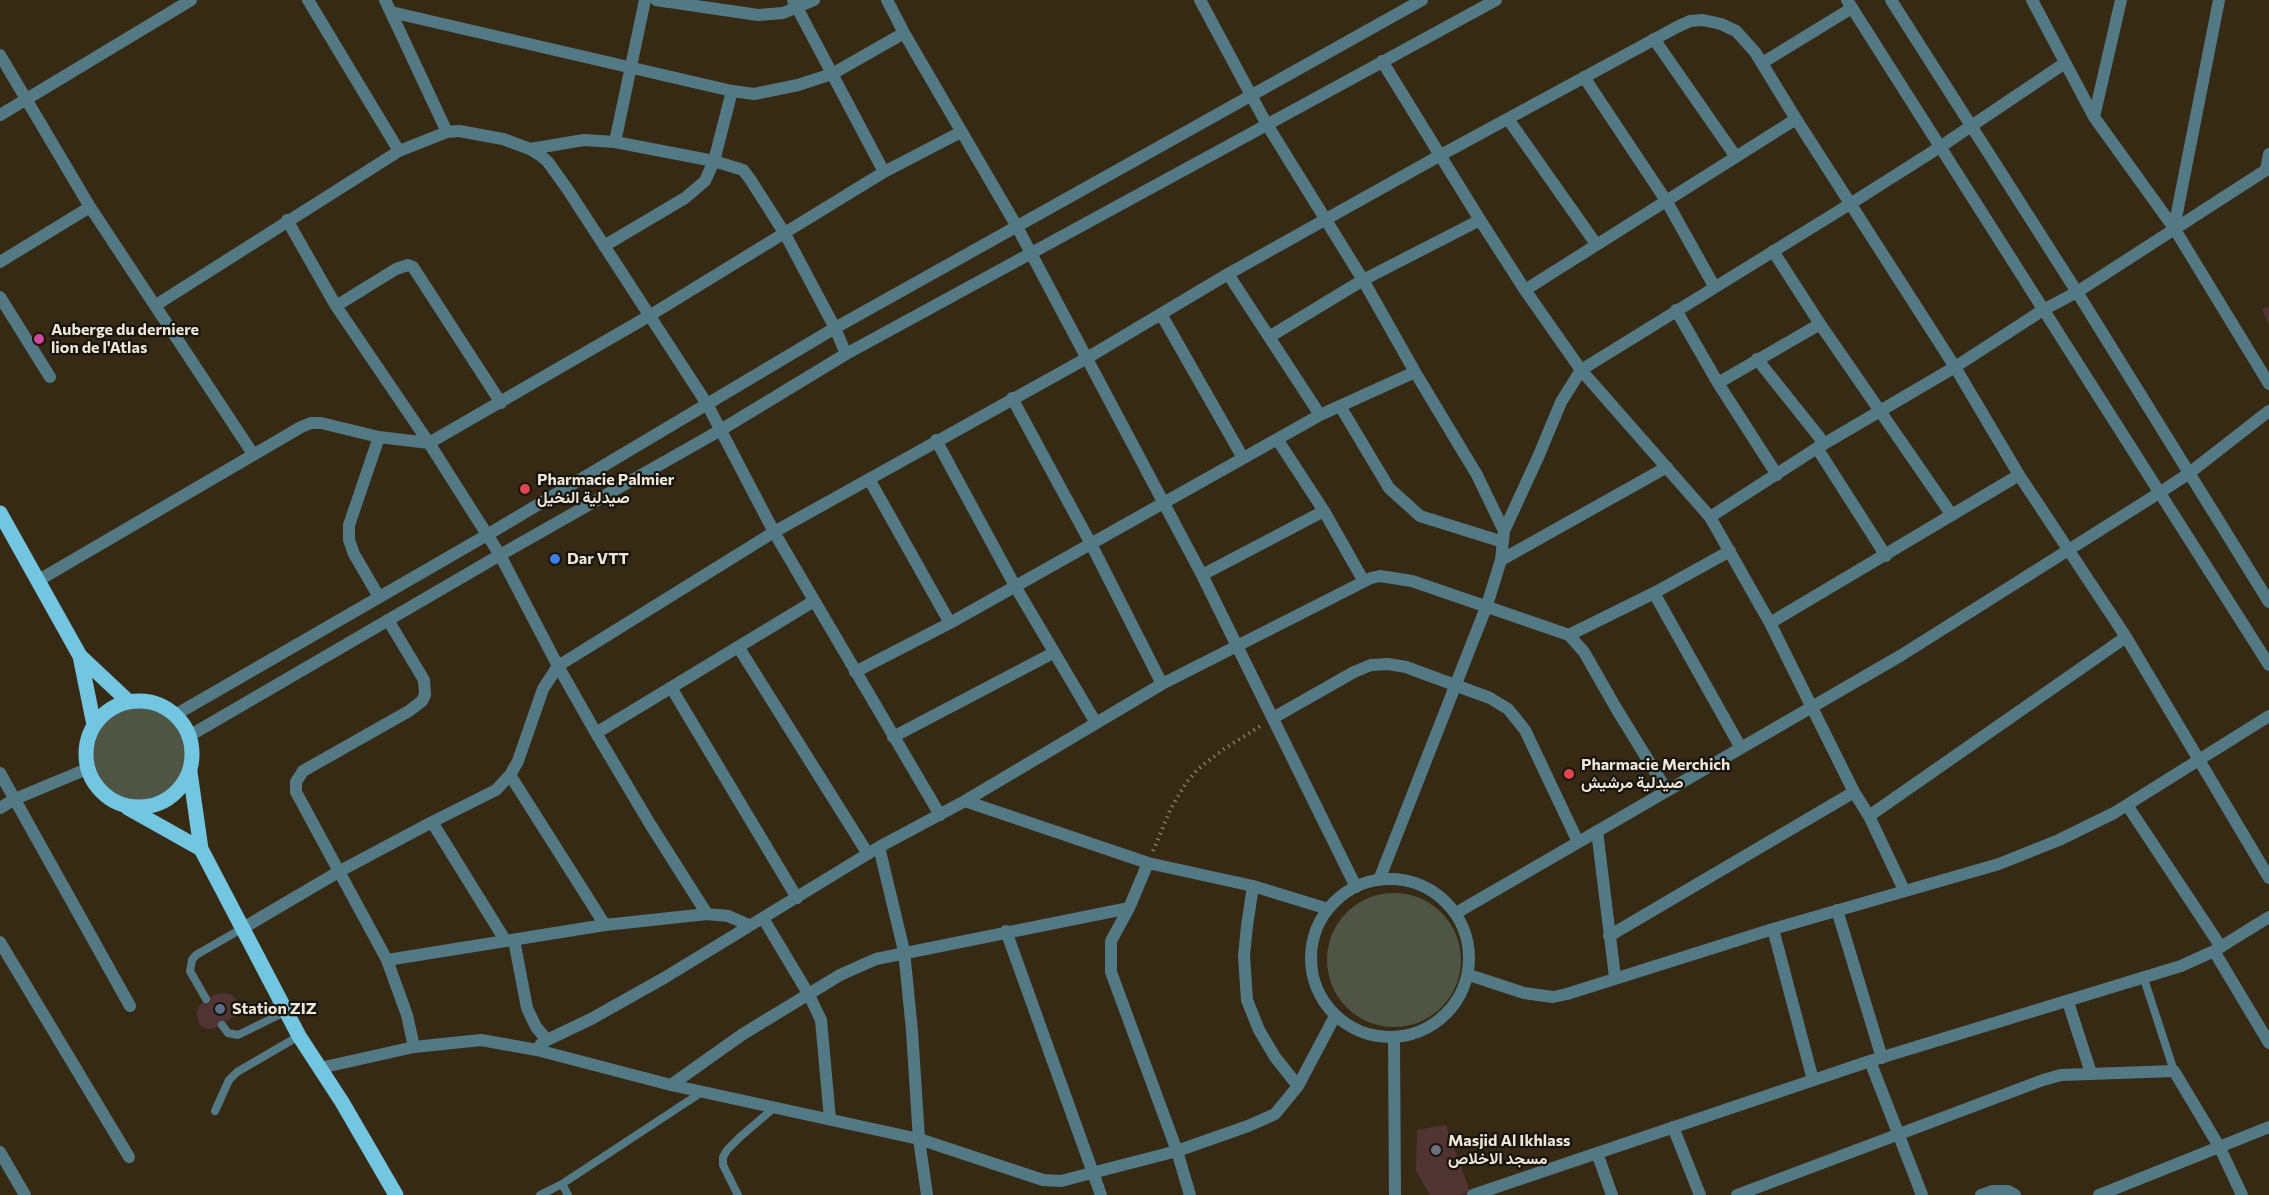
<!DOCTYPE html>
<meta charset="utf-8">
<style>
body{margin:0}
canvas{display:block;background:#362a15}
</style>
<canvas width="2269" height="1195"></canvas>
<script>
const g = document.querySelector('canvas').getContext('2d');
g.lineJoin = 'round';
function paint(path, color) { g.fillStyle = color; g.fill(path, 'evenodd'); }
const toPath = rows => new Path2D(rows.map(r => 'M' + r).join(''));
function trace(path, color, width, dash) { g.strokeStyle = color; g.lineWidth = width; g.lineCap = dash ? 'butt' : 'round'; g.setLineDash(dash || []); g.stroke(path); }
function label(font, color, halo, rows, align = 'center') {
  g.font = font + ' Commissioner,Vazirmatn,sans-serif'; g.lineWidth = 4.5; g.setLineDash([]); g.textBaseline = 'middle'; g.strokeStyle = halo; g.fillStyle = color; for (const [text, x, y, turn = 0] of rows) {
    g.save(); g.translate(x, y); g.rotate((+turn || 0) * Math.PI / 180); g.textAlign = isNaN(turn) ? turn : align; if (halo) g.strokeText(text, 0, 0); g.fillText(text, 0, 0); g.restore();
  }
}
const green = toPath([
 '93 753a47 47 0 1 1 94 0a47 47 0 1 1-94 0Z',
 '1327 960a67 67 0 1 1 134 0a67 67 0 1 1-134 0Z'
]);
const building = toPath([
 [2269,307,2269,325,2262,309],
 [225,993,232,995,240,1005,235,1016,213,1029,206,1029,200,1025,196,1013,199,1006,215,994],
 [1446,1125,1470,1192,1460,1195,1430,1195,1416,1171,1417,1130]
]);
const path = toPath([
 [1153,851,1171,808,1186,783,1198,769,1224,749,1262,725]
]);
const service = toPath([
 [2144,979,2174,1071],
 [206,999,190,971,192,960,196,955,243,928],
 [222,1025,228,1033,238,1035,287,1011],
 [215,1111,229,1080,237,1072,299,1036],
 [562,1184,568,1195],
 [540,1195,562,1184,702,1092],
 [738,1195,723,1165,723,1157,727,1150,740,1137,775,1107]
]);
const minor = toPath([
 [308,0,399,151],
 [385,0,447,132],
 [656,0,758,15,783,13,814,0],
 [793,0,884,172],
 [887,0,904,33,1016,225,1202,575,1356,887],
 [1200,0,1266,123,1363,280,1415,372,1477,475,1504,531],
 [2032,0,2094,117,2174,228,2269,384],
 [391,12,732,91,754,94,798,85,832,74,904,33],
 [1654,39,1736,157],
 [0,55,90,207,253,454],
 [1382,61,1480,220,1525,290,1581,370,1710,517,1770,623,1854,792,1869,816,1904,890],
 [1762,63,1852,8],
 [1584,77,1667,202,1714,286],
 [0,115,191,0],
 [2094,117,2121,0],
 [1508,119,1596,244],
 [615,142,645,0],
 [530,149,584,140,615,142,714,161,743,170,750,179,785,234,835,328,846,354],
 [2266,170,2269,154],
 [287,220,336,306,429,443,500,555,558,666,596,733,650,824,707,914,728,916,749,925],
 [2174,228,2219,0],
 [604,246,685,198,705,181,714,161,732,91],
 [1773,251,1820,324,1951,514],
 [0,262,90,207],
 [1228,274,1320,415],
 [1525,290,1796,119],
 [0,297,50,377],
 [156,305,399,151,447,132,459,131,503,139,530,149,540,155,548,162,568,190,707,404,774,532,940,815],
 [336,306,396,269,408,265,413,267,501,403],
 [1676,310,1718,383,1777,475],
 [1161,314,1243,458],
 [1269,337,1363,280,1480,220],
 [1757,359,1824,443],
 [1718,383,1820,324],
 [1012,398,1091,544,1162,684],
 [1340,406,1389,488,1420,516,1503,542],
 [379,437,349,525,349,540,354,554,379,597],
 [1277,439,1324,511,1363,580],
 [936,440,1015,586,1096,723],
 [1817,448,1886,556],
 [869,479,950,623],
 [1710,517,1817,448,1955,367,2043,310,2077,292,2269,168],
 [1501,560,1667,467],
 [1202,575,1324,511],
 [39,580,301,427,311,423,321,423,379,437,429,443,649,316,884,172,961,132],
 [1654,593,1741,748],
 [388,620,424,680,425,695,422,701,409,711,303,771,296,782,296,792,387,960,407,1015,414,1047],
 [1770,623,2019,475],
 [1569,635,1654,593,1730,551],
 [739,648,868,854],
 [855,672,950,623,1320,415,1415,372],
 [672,689,797,898],
 [1273,718,1354,672,1371,665,1388,664,1406,667,1490,698,1508,709,1525,730,1578,842],
 [596,733,814,601],
 [893,737,1053,653],
 [0,773,130,1006],
 [510,775,605,925],
 [965,801,1148,863,1253,886,1328,909],
 [2127,805,2221,947],
 [0,808,15,799,87,769],
 [1869,816,2126,637],
 [432,822,505,940],
 [1597,831,1615,977],
 [879,847,904,951,912,1031,919,1139,927,1195],
 [1148,863,1129,908,1111,941,1111,972,1177,1151,1190,1195],
 '1311 958a79 79 0 1 1 158 0a79 79 0 1 1-158 0Z',
 [1379,880,1487,605,1501,560,1504,531,1539,455,1561,402,1581,370,1850,204,1940,147,2065,63],
 [1253,886,1247,926,1244,956,1247,1000,1259,1030,1275,1057,1298,1086],
 [1837,910,1882,1058],
 [1456,913,1900,656,2159,493,2188,474,2269,411],
 [763,918,809,995,821,1020,830,1119],
 [243,928,340,871,432,822,496,790,510,775,518,761,543,689,558,666,774,532,1087,358,1228,274,1439,156,1677,27,1690,21,1703,20,1721,24,1736,31,1755,52,1796,119,1955,367,2019,475,2126,637,2269,878],
 [1773,929,1813,1080],
 [1006,931,1101,1195],
 [1609,936,1854,792],
 [514,940,527,1008,536,1027,547,1040],
 [0,942,129,1157],
 [2214,951,2269,1043],
 [387,960,605,925,707,914],
 [1469,975,1524,993,1553,997,1567,994,1773,929,1999,864,2059,840,2114,813,2269,716],
 [2068,1002,2091,1073],
 [1394,1039,1395,1195],
 [537,1050,541,1044,547,1040,591,1019,664,978,879,847,965,801,1162,684,1371,578,1380,576,1412,581,1569,635,1584,652,1616,708,1667,791],
 [1870,1061,1922,1195],
 [320,1068,414,1047,481,1040,537,1050,671,1085,919,1139,1043,1180,1061,1181,1177,1151,1248,1126,1275,1114,1298,1086,1335,1016],
 [671,1085,743,1034,840,975,876,959,1129,908],
 [1673,1127,1700,1195],
 [0,1152,25,1195],
 [1597,1153,1612,1195],
 [1473,1195,1870,1061,2181,966,2214,951,2269,917],
 [1737,1195,2043,1080,2061,1075,2174,1071,2220,1148,2242,1195],
 [1981,1195,1993,1191,2008,1191,2015,1195],
 [2099,1195,2269,1127]
]);
const tertiary = toPath([
 [1847,0,2269,665],
 [1891,0,2077,292,2269,602],
 [175,715,487,535,835,328,1422,0],
 [189,736,500,555,719,431,846,354,1496,0]
]);
const primary = toPath([
 [0,513,80,656,94,725],
 [80,656,129,702],
 '86 754a53 53 0 1 1 106 0a53 53 0 1 1-106 0Z',
 [190,772,201,849,299,1036,342,1102,396,1195],
 [128,808,201,849]
]);
const markers = [
 [39,339,6,"#d1479c"],
 [525,489,6,"#e0444e"],
 [555,559,6,"#3f7fe0"],
 [1569,774,6,"#e0444e"],
 [220,1009,6,"#5c6f8a"],
 [1436,1150,6,"#6b7280"]
];
const poiNames = [
 ["Auberge du derniere",51,330],
 ["lion de l'Atlas",51,348],
 ["Pharmacie Palmier",537,480],
 ["صيدلية النخيل",537,498],
 ["Dar VTT",567,559],
 ["Pharmacie Merchich",1581,765],
 ["صيدلية مرشيش",1581,783],
 ["Station ZIZ",232,1009],
 ["Masjid Al Ikhlass",1448,1141],
 ["مسجد الاخلاص",1448,1159]
];
paint(green, '#4f5444');
paint(building, '#4f3433');
trace(path, '#857a69', 4, [1.5, 4.5]);
trace(service, '#537985', 8);
trace(minor, '#537985', 12);
trace(tertiary, '#537985', 12);
trace(primary, '#72c6df', 15);
for (const [x, y, r, color] of markers) { const dot = new Path2D(); dot.arc(x, y, r, 0, 2 * Math.PI); g.fillStyle = color; g.fill(dot); trace(dot, '#19140b', 2); }
label('bold 16px', '#eee6d9', '#19140b', poiNames, 'left');
</script>
